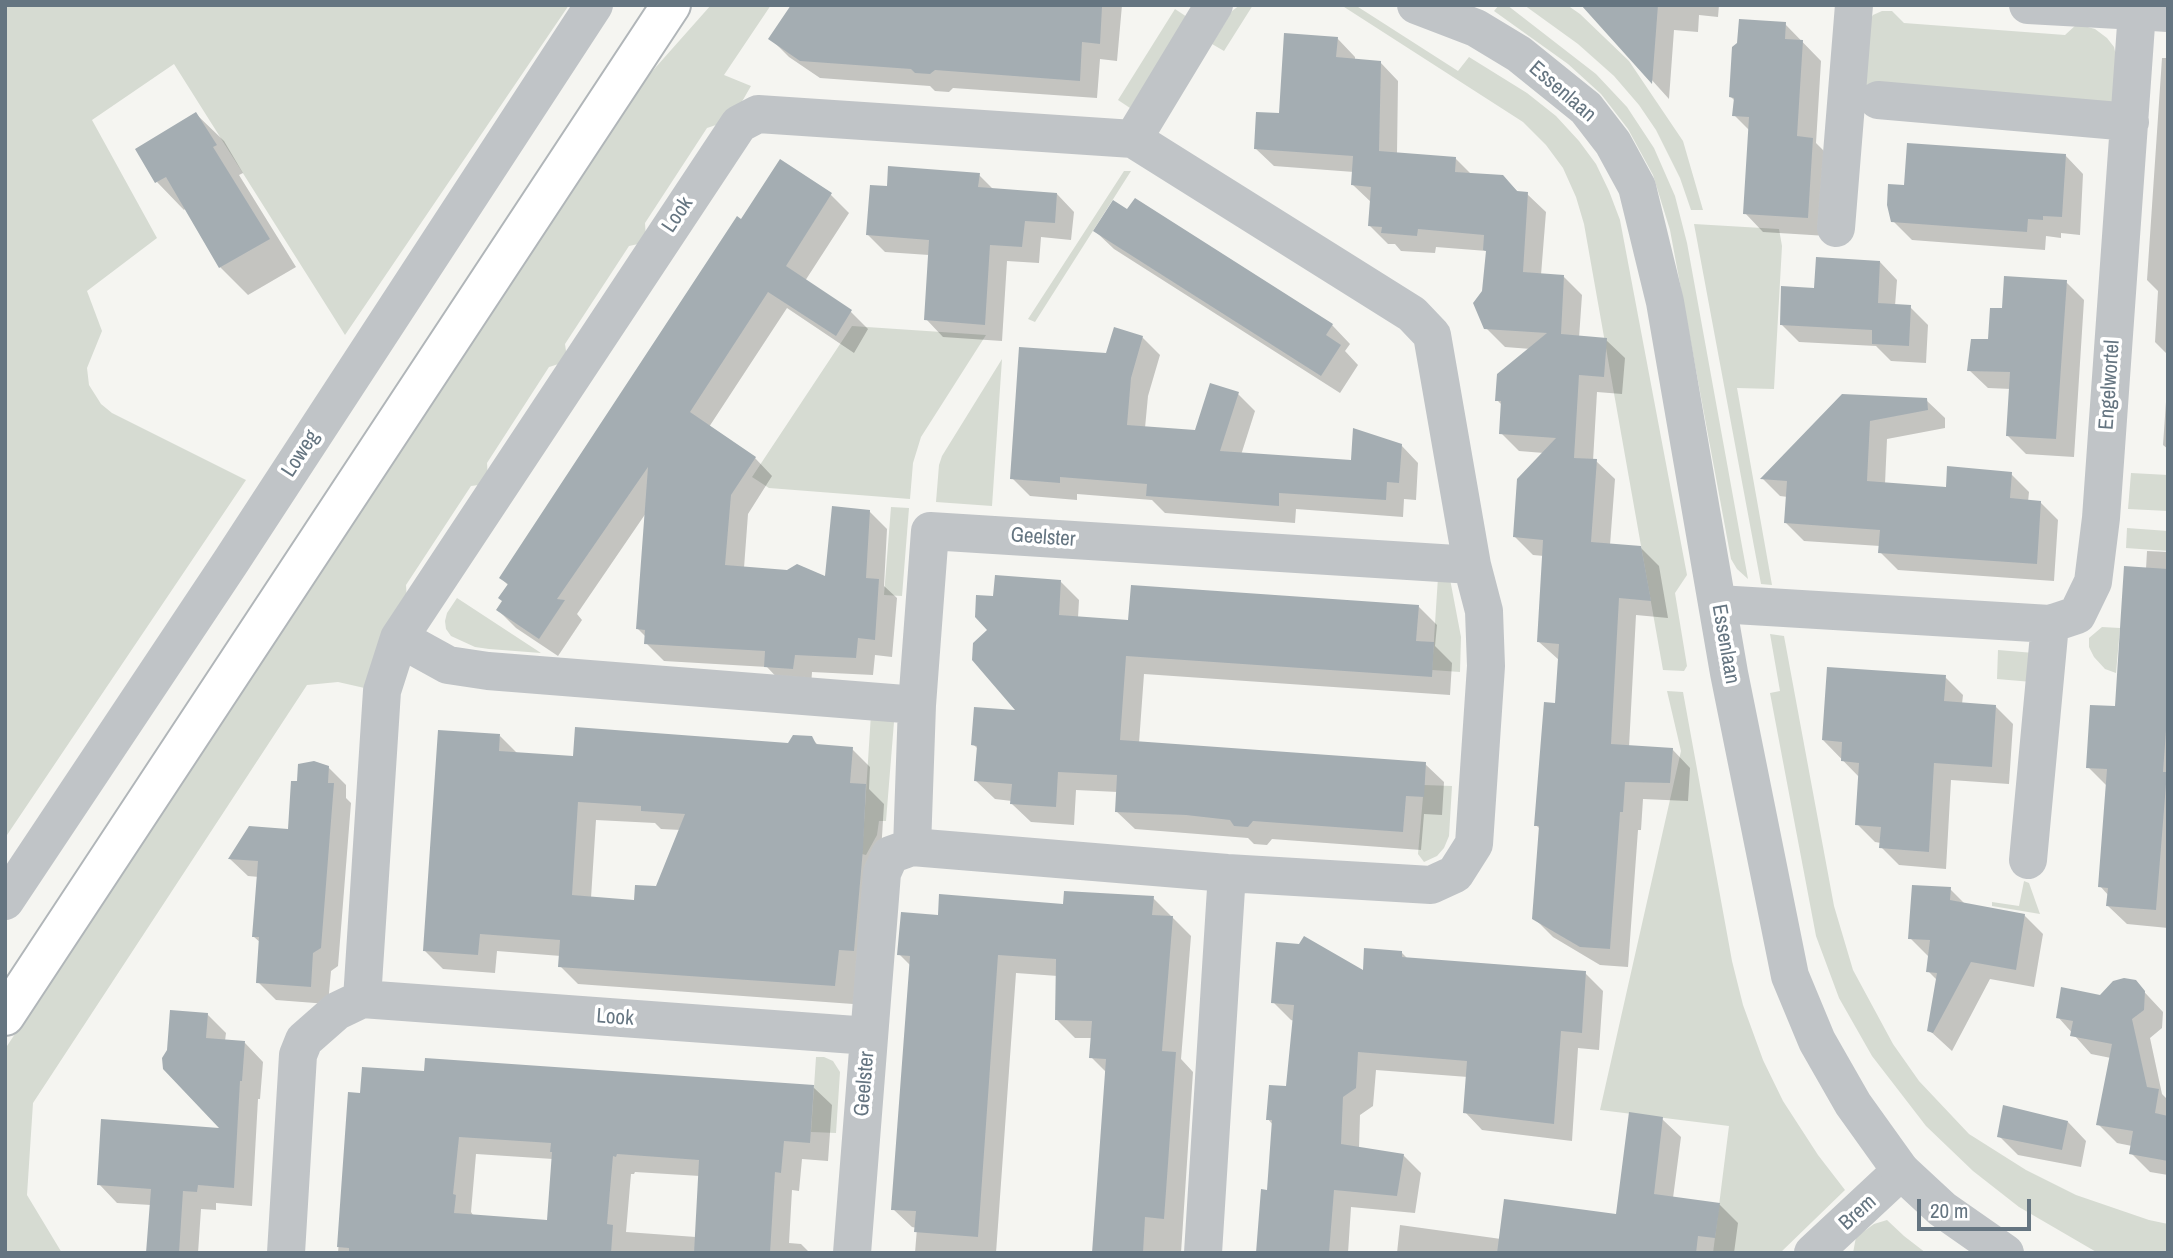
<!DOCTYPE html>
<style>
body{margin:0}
#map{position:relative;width:2173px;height:1258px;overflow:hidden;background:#f5f5f1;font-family:"Archivo Narrow",sans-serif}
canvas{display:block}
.frame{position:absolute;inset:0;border:7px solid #657581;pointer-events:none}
.scale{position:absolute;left:1917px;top:1199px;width:114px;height:32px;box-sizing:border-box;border:4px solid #657581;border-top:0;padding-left:9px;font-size:21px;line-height:24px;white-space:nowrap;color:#657581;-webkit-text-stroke:5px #fff;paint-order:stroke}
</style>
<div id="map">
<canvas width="2173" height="1258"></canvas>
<div class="frame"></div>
<div class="scale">20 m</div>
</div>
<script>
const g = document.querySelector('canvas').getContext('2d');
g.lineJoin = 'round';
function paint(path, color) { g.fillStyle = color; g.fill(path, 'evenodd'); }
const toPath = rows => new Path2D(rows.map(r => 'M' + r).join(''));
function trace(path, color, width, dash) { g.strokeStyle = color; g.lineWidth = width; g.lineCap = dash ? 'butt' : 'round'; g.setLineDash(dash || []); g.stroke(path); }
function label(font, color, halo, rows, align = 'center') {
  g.font = font + ' "Archivo Narrow",sans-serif'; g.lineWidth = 7; g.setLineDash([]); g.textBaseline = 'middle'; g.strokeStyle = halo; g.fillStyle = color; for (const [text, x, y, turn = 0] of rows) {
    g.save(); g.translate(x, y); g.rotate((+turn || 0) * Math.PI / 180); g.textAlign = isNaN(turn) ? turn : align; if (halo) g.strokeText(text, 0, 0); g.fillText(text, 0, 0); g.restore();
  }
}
const green = toPath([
 [5,5,569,5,345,335,174,64,92,120,157,238,87,291,102,331,87,368,89,385,101,404,112,413,246,480,5,838],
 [711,5,771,5,724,75,751,86,740,105,722,123,707,128,645,223,646,239,643,243,629,246,565,344,567,358,565,362,549,367,487,463,488,479,486,484,471,486,406,585,407,601,369,689,338,682,307,685,33,1103,27,1195,62,1253,5,1253,5,1049,648,76],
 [1240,5,1253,5,1224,51,1212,44,1232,11],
 [1341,5,1355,5,1458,71,1469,57,1527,93,1556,116,1579,141,1596,164,1609,191,1620,220,1687,575,1675,593,1687,666,1684,671,1663,670,1584,224,1576,197,1563,168,1546,145,1523,122],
 [1499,5,1507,5,1596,74,1627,107,1654,148,1675,196,1687,243,1748,579,1737,569,1731,559,1670,230,1653,175,1628,129,1601,94,1568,64,1494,11],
 [1524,5,1567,5,1580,14,1629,61,1683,141,1703,210,1691,210,1680,178,1656,130,1639,105,1614,76,1578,44],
 [1175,9,1187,17,1130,108,1118,100],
 [1882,11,1892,11,1904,23,2065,35,2077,24,2095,29,2107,38,2114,47,2117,60,2112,104,1861,92,1866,25,1873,15],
 [1124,171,1131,171,1035,322,1028,319],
 [1694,224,1779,229,1782,246,1774,389,1737,388,1772,585,1761,584],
 [852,326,986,335,921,437,913,463,910,499,769,488,752,477],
 [1002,359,992,506,936,502,939,465,942,456],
 [2131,473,2168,475,2168,511,2128,509],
 [891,507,909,508,902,596,884,595],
 [2127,528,2168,531,2168,551,2126,548],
 [1438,577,1450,579,1461,637,1460,672,1432,670],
 [457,598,541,653,489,649,475,647,451,636,446,629,445,621,447,613],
 [2102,627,2120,628,2116,673,2105,669,2094,657,2089,647,2089,638],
 [1770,634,1784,636,1834,906,1853,970,1893,1044,1919,1081,1969,1134,2026,1170,2076,1195,2149,1220,2168,1224,2168,1253,2098,1253,2019,1207,1973,1171,1926,1126,1872,1056,1839,998,1816,936,1770,693,1780,691],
 [1998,650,2034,653,2032,682,1997,679],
 [1667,691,1683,692,1732,961,1743,1005,1763,1060,1783,1101,1818,1155,1845,1190,1780,1253,1713,1253,1729,1126,1600,1110,1681,751],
 [871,714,894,722,886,821,879,821,877,835,866,855,862,854],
 [1424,785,1452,786,1449,836,1444,848,1437,856,1424,862,1418,854],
 [2024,881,2029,883,2040,914,1992,906,1992,902,2019,906],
 [816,1057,824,1057,833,1061,840,1072,836,1133,811,1132],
 [1887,1220,1904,1236,1926,1253,1853,1253,1856,1237,1874,1224]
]);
const shadow = toPath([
 [847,5,1122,5,1117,61,1100,59,1097,98,953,88,949,92,935,91,930,86,820,78,789,57,771,39],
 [1584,5,1719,5,1718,17,1699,15,1698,32,1674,30,1669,99],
 [1785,24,1821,61,1816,143,1831,158,1827,236,1763,232,1745,213,1750,131,1734,115,1735,101,1731,97],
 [1337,38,1355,57,1355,60,1380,62,1398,81,1397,154,1455,158,1471,174,1503,177,1519,193,1527,194,1546,212,1541,275,1564,277,1582,295,1579,338,1606,340,1625,358,1622,394,1597,392,1593,461,1596,461,1615,479,1610,545,1640,547,1659,566,1668,618,1636,615,1629,747,1672,749,1690,768,1688,801,1643,799,1641,830,1638,830,1628,967,1600,965,1553,937,1534,918,1541,830,1536,825,1557,705,1559,660,1539,642,1544,556,1533,555,1514,536,1544,453,1519,451,1501,433,1503,406,1497,400,1531,349,1505,347,1486,328,1484,291,1487,251,1436,247,1435,253,1401,251,1395,244,1388,244,1370,226,1372,203,1353,185,1354,172,1274,166,1255,148],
 [2162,58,2168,58,2168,355,2155,342,2158,291,2147,280],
 [196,114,224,141,243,173,239,175,296,267,248,295,220,267,186,208,184,210,157,182],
 [2065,155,2083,174,2080,235,2061,233,2061,238,2046,236,2045,250,1912,240,1893,221,1906,187],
 [781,161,831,195,849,213,805,281,850,311,868,329,854,353,787,308,709,427,755,458,772,476,748,514,744,568,827,578,869,511,887,529,884,586,897,598,892,657,875,655,873,675,812,672,811,686,784,685,767,667,664,661,646,643,646,637,638,629,646,513,577,614,582,620,558,656,516,628,498,610,504,601,509,586,501,578],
 [979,175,994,190,1057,194,1074,212,1071,240,1041,237,1039,263,1007,261,1002,341,943,337,926,319,929,255,885,252,868,235,889,188],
 [1095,231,1332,325,1350,344,1345,351,1358,365,1340,393,1114,249],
 [1880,262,1897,280,1895,306,1910,307,1928,325,1926,363,1891,361,1876,346,1799,342,1781,324],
 [2066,282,2084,300,2074,457,2026,454,2008,436,2011,389,1988,388,1969,370,1989,341,2003,310],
 [1142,337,1160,355,1148,396,1145,428,1196,432,1238,394,1255,411,1241,455,1353,462,1401,445,1418,463,1416,500,1404,499,1403,517,1296,509,1295,523,1165,513,1152,500,1077,494,1077,500,1030,496,1012,478,1107,355],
 [2168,373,2168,449,2163,445],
 [1843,396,1926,400,1945,418,1945,428,1887,439,1885,484,1948,488,2011,474,2029,492,2028,502,2040,502,2058,520,2054,581,1898,570,1880,552,1880,546,1804,541,1786,523,1788,497,1780,496,1763,479],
 [2147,551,2168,552,2168,928,2127,924,2108,906,2109,896,2100,886,2107,786,2088,767,2117,708,2146,569],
 [1061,582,1079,600,1078,618,1130,622,1418,606,1437,625,1435,646,1452,663,1450,695,1144,674,1139,743,1425,764,1444,782,1442,815,1424,814,1421,850,1272,839,1267,845,1254,844,1248,838,1135,829,1116,811,1118,792,1076,790,1074,825,1031,822,1012,804,1012,801,995,799,976,781,979,750,973,744,1019,712,989,630,995,598],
 [1945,677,1963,695,1962,704,1995,706,2013,724,2009,784,1951,780,1946,869,1899,865,1881,847,1881,843,1875,842,1857,824,1860,778,1823,740],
 [500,736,518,754,575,757,789,744,811,738,819,746,852,749,870,767,869,789,884,804,880,869,853,1004,578,984,560,966,561,956,497,951,495,973,443,969,425,951],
 [596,820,655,823,661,829,681,830,658,888,635,902,591,898],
 [328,767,346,785,346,798,351,803,338,966,331,971,328,1004,276,1000,258,982,261,943,254,937,259,877,248,876,230,859,289,830,299,783],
 [1950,889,1966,905,2024,915,2043,934,2034,987,1990,979,1952,1051,1929,1030,1938,981,1928,971,1930,958,1910,938],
 [1153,898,1191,936,1181,1059,1193,1072,1181,1253,1094,1253,1107,1073,1091,1057,1092,1038,1075,1038,1057,1020,1058,976,1016,973,996,1253,915,1253,917,1228,912,1227,893,1209,911,966,899,954,939,916],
 [1402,953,1408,959,1585,973,1603,991,1599,1050,1578,1048,1572,1141,1482,1130,1465,1112,1468,1077,1376,1070,1373,1106,1360,1115,1359,1148,1403,1155,1421,1173,1415,1213,1351,1207,1348,1253,1258,1253,1268,1192,1273,1125,1268,1119,1288,1088,1294,1021,1291,1020,1273,1002,1364,972],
 [2135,982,2163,1012,2162,1028,2150,1038,2162,1094,2168,1100,2168,1175,2150,1172,2131,1153,2132,1146,2117,1143,2098,1124,2111,1058,2091,1054,2058,1017],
 [207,1014,226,1033,225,1041,245,1043,263,1062,260,1099,258,1099,252,1206,216,1203,216,1210,201,1209,198,1253,148,1253,151,1205,117,1203,99,1184,223,1130,165,1069],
 [813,1087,832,1105,828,1161,802,1159,799,1191,792,1190,789,1243,801,1244,810,1253,338,1253,350,1094],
 [476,1154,553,1159,548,1222,473,1215,471,1212],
 [635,1172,700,1176,696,1237,626,1232,631,1174,634,1174],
 [1662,1119,1681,1137,1673,1198,1720,1205,1738,1223,1734,1253,1397,1253,1400,1225,1501,1239,1618,1216],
 [2068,1122,2086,1141,2081,1167,2018,1155,1999,1136]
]);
const building = toPath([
 [791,5,1075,5,1102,7,1100,44,1082,42,1080,81,935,70,930,74,915,73,911,69,800,61,768,39],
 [1581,5,1658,5,1652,84],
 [1739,19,1786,22,1785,39,1803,40,1797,136,1813,138,1808,218,1743,214,1749,117,1732,116,1734,98,1729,97,1732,47,1737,43],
 [1284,33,1338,37,1336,57,1381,61,1379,151,1456,157,1455,172,1503,175,1517,191,1528,192,1523,272,1564,275,1561,334,1607,338,1604,377,1579,375,1574,458,1597,459,1591,542,1641,546,1651,601,1619,598,1611,744,1673,748,1670,783,1625,782,1623,812,1620,812,1610,949,1580,947,1532,919,1539,826,1534,826,1544,702,1555,703,1559,644,1537,642,1543,540,1513,537,1517,479,1556,438,1499,434,1501,401,1495,401,1497,374,1547,333,1484,329,1473,303,1482,291,1486,251,1483,250,1484,235,1418,229,1417,236,1381,233,1382,227,1368,226,1371,187,1351,185,1353,156,1254,149,1256,112,1279,113],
 [196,112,217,145,213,147,270,239,219,268,166,177,155,183,135,149],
 [1907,143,2066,154,2062,217,2043,216,2043,220,2028,219,2027,232,1891,222,1887,205,1888,184,1904,185],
 [780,159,832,193,786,266,852,310,836,336,768,292,690,412,756,457,731,495,725,565,787,570,797,564,825,576,832,506,870,510,866,578,879,579,875,640,858,638,856,658,795,655,793,669,764,667,765,651,644,644,645,630,636,629,648,467,557,599,565,600,539,639,496,610,502,601,498,598,508,584,499,578,737,216,741,219],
 [888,166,980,173,978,187,1057,193,1055,223,1025,221,1022,247,990,245,985,325,924,320,929,240,866,235,870,185,887,186],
 [1135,198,1333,324,1326,335,1341,345,1321,376,1093,231,1113,200,1127,209],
 [1816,257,1880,261,1878,303,1911,305,1909,346,1872,344,1872,330,1780,325,1781,286,1814,288],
 [2004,276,2067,280,2056,439,2006,436,2010,372,1967,371,1971,339,1988,339,1990,308,2002,308],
 [1114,327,1143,336,1131,378,1127,425,1195,430,1210,383,1239,392,1220,451,1351,460,1353,428,1402,444,1399,483,1387,482,1386,500,1279,493,1279,506,1146,496,1147,484,1060,477,1060,483,1010,479,1019,347,1106,353],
 [1842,394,1927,398,1928,410,1870,421,1867,481,1946,487,1947,466,2012,472,2010,498,2041,501,2037,564,1878,553,1880,530,1784,523,1787,481,1760,479],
 [2124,566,2168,569,2168,703,2163,772,2167,772,2156,910,2106,906,2108,888,2098,887,2107,769,2086,768,2090,705,2115,706],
 [995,575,1061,580,1059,615,1128,620,1131,585,1419,605,1416,641,1434,642,1432,677,1126,656,1120,740,1426,762,1424,797,1406,796,1403,832,1253,821,1248,827,1234,826,1230,820,1186,815,1115,812,1117,775,1058,772,1056,807,1010,804,1012,784,974,781,977,746,971,745,974,707,1015,710,972,660,973,643,987,630,975,617,976,595,993,596],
 [1827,667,1946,675,1944,701,1996,705,1992,767,1934,763,1929,852,1879,848,1881,827,1855,825,1859,763,1841,761,1842,742,1822,740],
 [575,727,788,743,793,735,812,736,816,744,853,747,850,783,866,784,863,849,854,951,839,950,835,986,558,967,560,940,480,934,478,955,423,951,438,730,500,734,499,751,573,756],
 [578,802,641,806,641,811,685,814,656,886,635,885,634,900,572,895],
 [314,761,329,766,328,783,334,783,321,948,313,953,311,987,256,983,259,937,252,937,258,861,228,859,249,826,288,829,291,781,297,781,298,764],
 [1912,885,1951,887,1950,900,2025,914,2016,970,1971,962,1933,1033,1927,1031,1937,973,1926,972,1930,940,1908,939],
 [1064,891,1154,896,1152,915,1173,916,1162,1051,1176,1052,1164,1219,1145,1217,1143,1253,1092,1253,1106,1059,1089,1058,1092,1021,1055,1020,1056,959,998,955,978,1237,914,1232,916,1211,891,1210,910,956,897,955,901,912,938,915,939,894,1063,904],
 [1304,936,1363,970,1364,948,1402,951,1402,957,1586,971,1582,1033,1561,1031,1554,1124,1463,1113,1467,1061,1358,1052,1356,1088,1343,1097,1341,1144,1404,1154,1397,1196,1334,1190,1329,1253,1256,1253,1261,1189,1267,1190,1272,1120,1266,1120,1269,1085,1286,1086,1294,1005,1271,1003,1276,942,1299,944],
 [2124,978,2136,980,2145,991,2144,1010,2132,1019,2147,1087,2159,1089,2155,1113,2168,1116,2168,1161,2129,1154,2133,1131,2096,1125,2112,1044,2070,1036,2073,1021,2056,1018,2061,987,2100,995,2113,981],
 [170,1010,208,1013,206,1038,245,1041,242,1081,240,1081,234,1188,198,1185,197,1192,183,1191,179,1253,146,1253,151,1189,97,1185,101,1119,219,1128,163,1069,162,1058,167,1050],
 [425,1058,814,1085,810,1143,784,1141,781,1173,775,1172,770,1253,694,1253,699,1160,617,1154,616,1157,613,1156,607,1224,613,1225,611,1253,349,1253,349,1248,337,1247,348,1092,360,1093,362,1067,424,1071],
 [459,1137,551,1143,550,1152,552,1152,547,1220,454,1213,456,1195,453,1194],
 [2003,1105,2068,1121,2062,1150,1997,1137],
 [1629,1112,1663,1117,1654,1194,1720,1203,1715,1238,1698,1236,1696,1253,1497,1253,1504,1199,1616,1214]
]);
const minor = toPath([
 [2028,5,2137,11],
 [1878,100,2130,122],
 [1133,139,1214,5],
 [1836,228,1854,5],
 [1718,604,2050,624,2077,615,2093,582,2101,518,2137,11,2168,13],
 [399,638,739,124,758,114,1133,139,1412,314,1432,335,1472,565,1484,611,1486,666,1474,844,1455,874,1431,885,1227,873,912,847,890,855,882,873,852,1253],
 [912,847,917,705,930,531,1472,565],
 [2028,860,2050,624],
 [5,901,230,563,594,5],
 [362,999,382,691,399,638,448,665,488,671,917,705],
 [286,1253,298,1055,304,1040,337,1011,362,999,869,1036],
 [1203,1253,1227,873],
 [1813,1253,1901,1171]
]);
const tertiary = toPath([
 [1416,5,1476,28,1519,54,1586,108,1613,143,1637,187,1665,302,1729,673,1790,976,1817,1041,1853,1104,1901,1171,1942,1209,2005,1253]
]);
const primary = toPath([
 [5,1016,671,5]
]);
const streetNames = [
 ["Essenlaan",1562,92,41],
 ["Look",678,215,-56],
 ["Engelwortel",2110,385,-86],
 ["Loweg",301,454,-57],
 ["Geelster",1043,538,4],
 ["Essenlaan",1725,644,80],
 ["Look",615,1018,4],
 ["Geelster",865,1084,-85],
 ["Brem",1858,1213,-42]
];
paint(green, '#d6dbd2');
paint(shadow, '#0003');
paint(building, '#a4adb2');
trace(primary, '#b1b6b9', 42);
trace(minor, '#c0c4c7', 38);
trace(tertiary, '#c0c4c7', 38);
trace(primary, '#fff', 38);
label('21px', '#657581', '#fff', streetNames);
</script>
